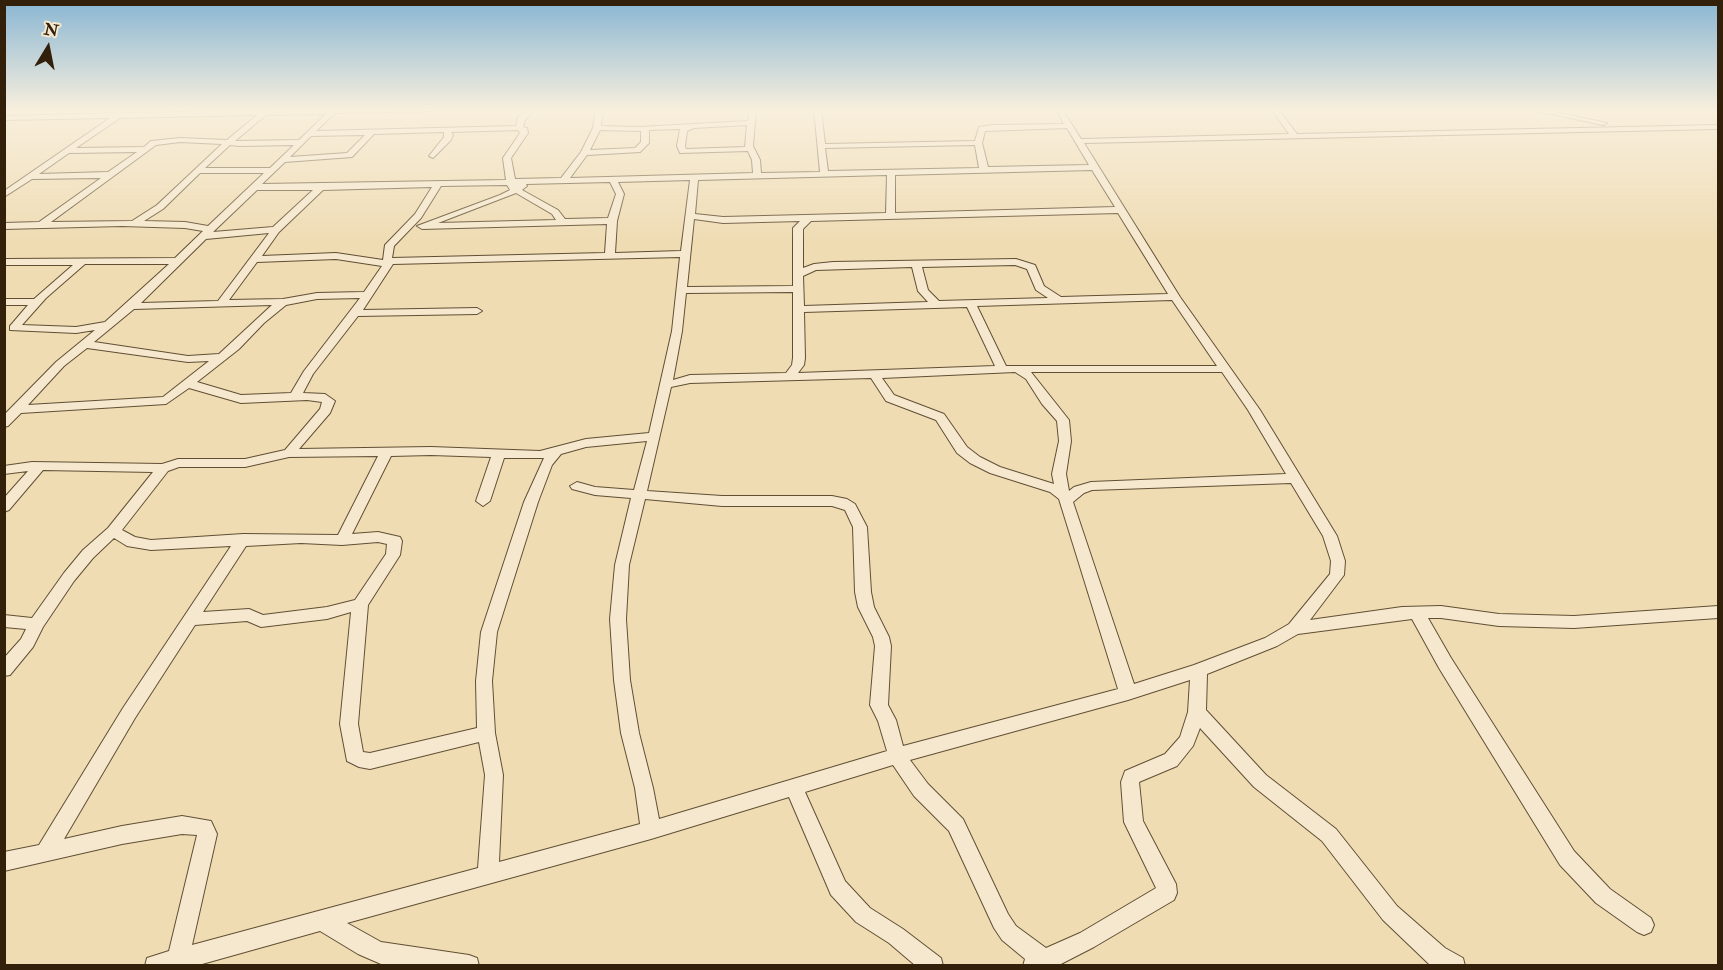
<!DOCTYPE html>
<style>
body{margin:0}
#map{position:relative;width:1723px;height:970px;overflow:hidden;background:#efdcb3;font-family:"IM FELL Double Pica",serif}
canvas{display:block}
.frame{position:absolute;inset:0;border:6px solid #32200a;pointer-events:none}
.north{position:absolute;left:18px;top:18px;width:60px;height:60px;-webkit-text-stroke:4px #f5e8ce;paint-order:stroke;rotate:10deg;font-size:16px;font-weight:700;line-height:24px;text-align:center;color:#32200a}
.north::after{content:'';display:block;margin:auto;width:21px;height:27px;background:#32200a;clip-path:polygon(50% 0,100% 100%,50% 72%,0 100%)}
</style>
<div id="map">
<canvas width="1723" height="970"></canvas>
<div class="frame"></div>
<div class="north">N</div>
</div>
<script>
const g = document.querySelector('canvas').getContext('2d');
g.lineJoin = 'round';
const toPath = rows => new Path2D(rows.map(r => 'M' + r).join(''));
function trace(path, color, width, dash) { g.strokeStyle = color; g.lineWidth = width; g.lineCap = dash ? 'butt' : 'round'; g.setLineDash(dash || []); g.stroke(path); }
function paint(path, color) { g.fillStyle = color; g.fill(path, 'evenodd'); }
const street = toPath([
 [331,109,441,109,437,111,335,113,316,131,516,126,518,117,529,109,536,109,525,120,523,127,527,128,528,133,511,158,515,179,561,178,581,152,593,128,596,109,603,109,601,126,639,127,748,121,750,109,756,109,753,146,760,160,761,173,820,172,814,109,821,109,825,144,975,141,979,127,992,125,1064,124,1056,109,1062,109,1081,139,1289,134,1271,109,1278,109,1297,134,1718,125,1718,129,1084,143,1180,297,1260,410,1337,536,1345,561,1344,575,1310,620,1402,607,1441,606,1499,614,1574,616,1718,606,1718,618,1574,628,1499,626,1441,618,1428,618,1451,658,1574,851,1610,889,1651,918,1654,925,1651,932,1644,935,1637,932,1596,903,1560,865,1439,668,1412,619,1298,634,1277,646,1207,674,1206,710,1266,775,1336,829,1397,906,1445,948,1463,958,1465,966,1433,966,1429,964,1383,920,1322,841,1254,787,1200,728,1193,746,1177,766,1139,782,1143,821,1176,884,1177,893,1174,900,1094,947,1057,966,1023,966,1025,959,1002,940,994,928,949,831,914,796,893,765,805,792,845,881,870,908,903,929,941,958,943,966,916,966,889,943,856,922,831,895,789,797,651,839,347,923,381,942,469,955,477,958,479,966,381,964,358,954,320,931,195,966,145,966,147,958,169,951,197,835,182,834,122,844,4,871,4,852,39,845,123,708,231,546,151,550,127,546,114,538,93,558,74,581,43,627,33,647,10,675,4,676,4,658,21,639,26,629,4,627,4,615,32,618,64,573,83,550,108,528,153,472,43,470,9,510,4,512,4,498,28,471,4,474,4,466,32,462,162,464,178,459,245,459,285,450,320,409,322,402,307,400,241,403,189,388,166,404,21,413,8,426,4,427,4,415,56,362,95,330,76,333,10,330,10,326,28,305,4,305,4,299,34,299,73,265,4,265,4,259,175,258,203,231,185,228,122,226,4,229,4,223,39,222,101,178,32,179,4,197,4,191,110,118,4,120,4,116,116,113,122,111,126,113,331,109],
 [326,114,299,140,235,141,266,115,326,114],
 [257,115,227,140,180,138,151,141,144,147,76,148,120,118,257,115],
 [747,125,745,147,686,149,685,146,687,131,694,128,747,125],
 [1067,128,1089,165,988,167,982,143,985,131,1067,128],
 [680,129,677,146,680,153,748,151,752,160,753,173,570,178,587,155,640,152,649,143,649,130,680,129],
 [518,130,520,133,503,158,506,180,262,184,285,162,352,157,374,134,444,132,444,137,429,156,433,158,451,140,453,135,451,132,518,130],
 [600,130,641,131,641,142,635,148,590,150,600,130],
 [365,135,347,153,290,157,311,136,365,135],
 [180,142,222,144,157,205,132,221,51,222,156,145,180,142],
 [230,145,239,146,294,145,270,168,205,168,230,145],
 [975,145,979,168,828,171,825,148,975,145],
 [137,152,108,172,39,174,69,153,137,152],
 [1092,170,1115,207,895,213,895,175,1092,170],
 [200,173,264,173,208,226,185,222,144,221,163,209,200,173],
 [887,175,886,213,723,217,695,214,698,180,887,175],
 [690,180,681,251,615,253,617,221,624,194,618,182,690,180],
 [610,182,616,194,608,218,565,219,558,210,522,190,527,186,526,184,610,182],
 [507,185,510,190,500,195,417,226,422,229,607,224,605,253,392,258,394,246,421,218,441,186,507,185],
 [432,187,415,214,385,245,383,260,336,253,262,256,279,232,323,190,432,187],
 [257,190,313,190,273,227,213,232,257,190],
 [516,193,552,214,556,220,438,223,516,193],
 [1118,213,1168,294,1061,297,1044,286,1035,265,1016,259,833,262,814,264,803,268,803,229,811,221,1118,213],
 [694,219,723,223,800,221,793,228,793,286,687,287,694,219],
 [269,233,218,301,141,303,206,239,269,233],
 [680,257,672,331,649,433,586,439,540,451,431,447,299,449,330,413,335,401,325,394,303,393,313,374,358,316,477,314,482,311,477,308,363,310,393,264,680,257],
 [336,259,382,266,364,292,317,293,283,299,229,300,257,262,336,259],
 [85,264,169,264,105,322,76,327,22,325,46,298,85,264],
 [1015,265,1027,269,1036,290,1048,298,939,301,928,290,922,267,1015,265],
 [912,267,918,291,928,302,804,306,803,276,816,270,912,267],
 [793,292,793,358,792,365,786,373,690,375,673,380,682,331,686,293,793,292],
 [360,298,304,371,291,393,241,395,197,382,239,349,264,323,286,305,317,299,360,298],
 [1172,300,1217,366,1006,366,977,306,1172,300],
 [272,305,219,354,188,356,94,342,134,309,272,305],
 [967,307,995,366,798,373,804,365,805,358,804,312,967,307],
 [87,348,188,362,209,361,163,397,28,405,64,366,87,348],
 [1015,372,1026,379,1042,404,1057,421,1059,441,1052,474,1054,484,1000,467,980,457,967,447,944,414,894,395,882,378,1015,372],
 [1031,372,1222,372,1248,410,1286,474,1091,482,1074,487,1069,491,1066,474,1071,441,1069,420,1031,372],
 [871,378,886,401,936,420,957,453,970,463,990,473,1050,492,1059,499,1118,689,903,746,896,720,888,705,891,646,889,637,874,607,871,592,867,527,855,504,847,499,832,496,722,496,647,491,671,387,690,383,871,378],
 [647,441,634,490,595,487,577,482,570,486,572,489,595,495,631,498,615,565,610,619,614,680,621,733,635,788,640,824,499,862,503,775,495,733,492,681,497,632,538,502,552,465,561,454,586,447,647,441],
 [431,455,491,457,476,501,483,506,490,501,504,458,544,458,524,502,481,632,476,681,477,728,370,753,363,752,358,724,368,605,400,555,402,541,400,537,378,532,352,534,391,456,431,455],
 [378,456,338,535,243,534,151,540,135,537,122,530,168,471,179,467,245,467,289,457,378,456],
 [1291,483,1323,536,1331,561,1330,574,1289,624,1265,638,1194,665,1134,684,1073,502,1084,493,1092,490,1291,483],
 [645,499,722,506,832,506,845,510,853,527,855,592,858,607,873,637,875,646,870,705,878,721,887,751,659,819,653,788,639,733,630,680,626,619,629,565,645,499],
 [378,542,387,544,386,554,355,600,327,607,263,615,249,609,203,612,246,546,301,543,342,545,378,542],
 [351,612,340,724,347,761,359,767,370,769,479,742,485,775,478,868,192,945,217,834,211,821,182,816,122,826,64,839,135,718,195,625,247,621,261,627,327,619,351,612],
 [1190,680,1188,712,1180,737,1165,754,1125,771,1121,782,1124,822,1156,888,1080,933,1046,948,1016,926,1008,914,963,819,928,784,910,760,1128,700,1190,680],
 [1528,109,1541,109,1607,123,1603,125,1528,109]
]);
trace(street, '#614f34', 2);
paint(street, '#f5e8ce');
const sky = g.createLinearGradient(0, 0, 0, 244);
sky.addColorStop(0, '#89b6d3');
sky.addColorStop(0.45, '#f8efdd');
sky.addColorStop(1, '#f8efdd00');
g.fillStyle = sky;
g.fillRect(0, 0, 1723, 244);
</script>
